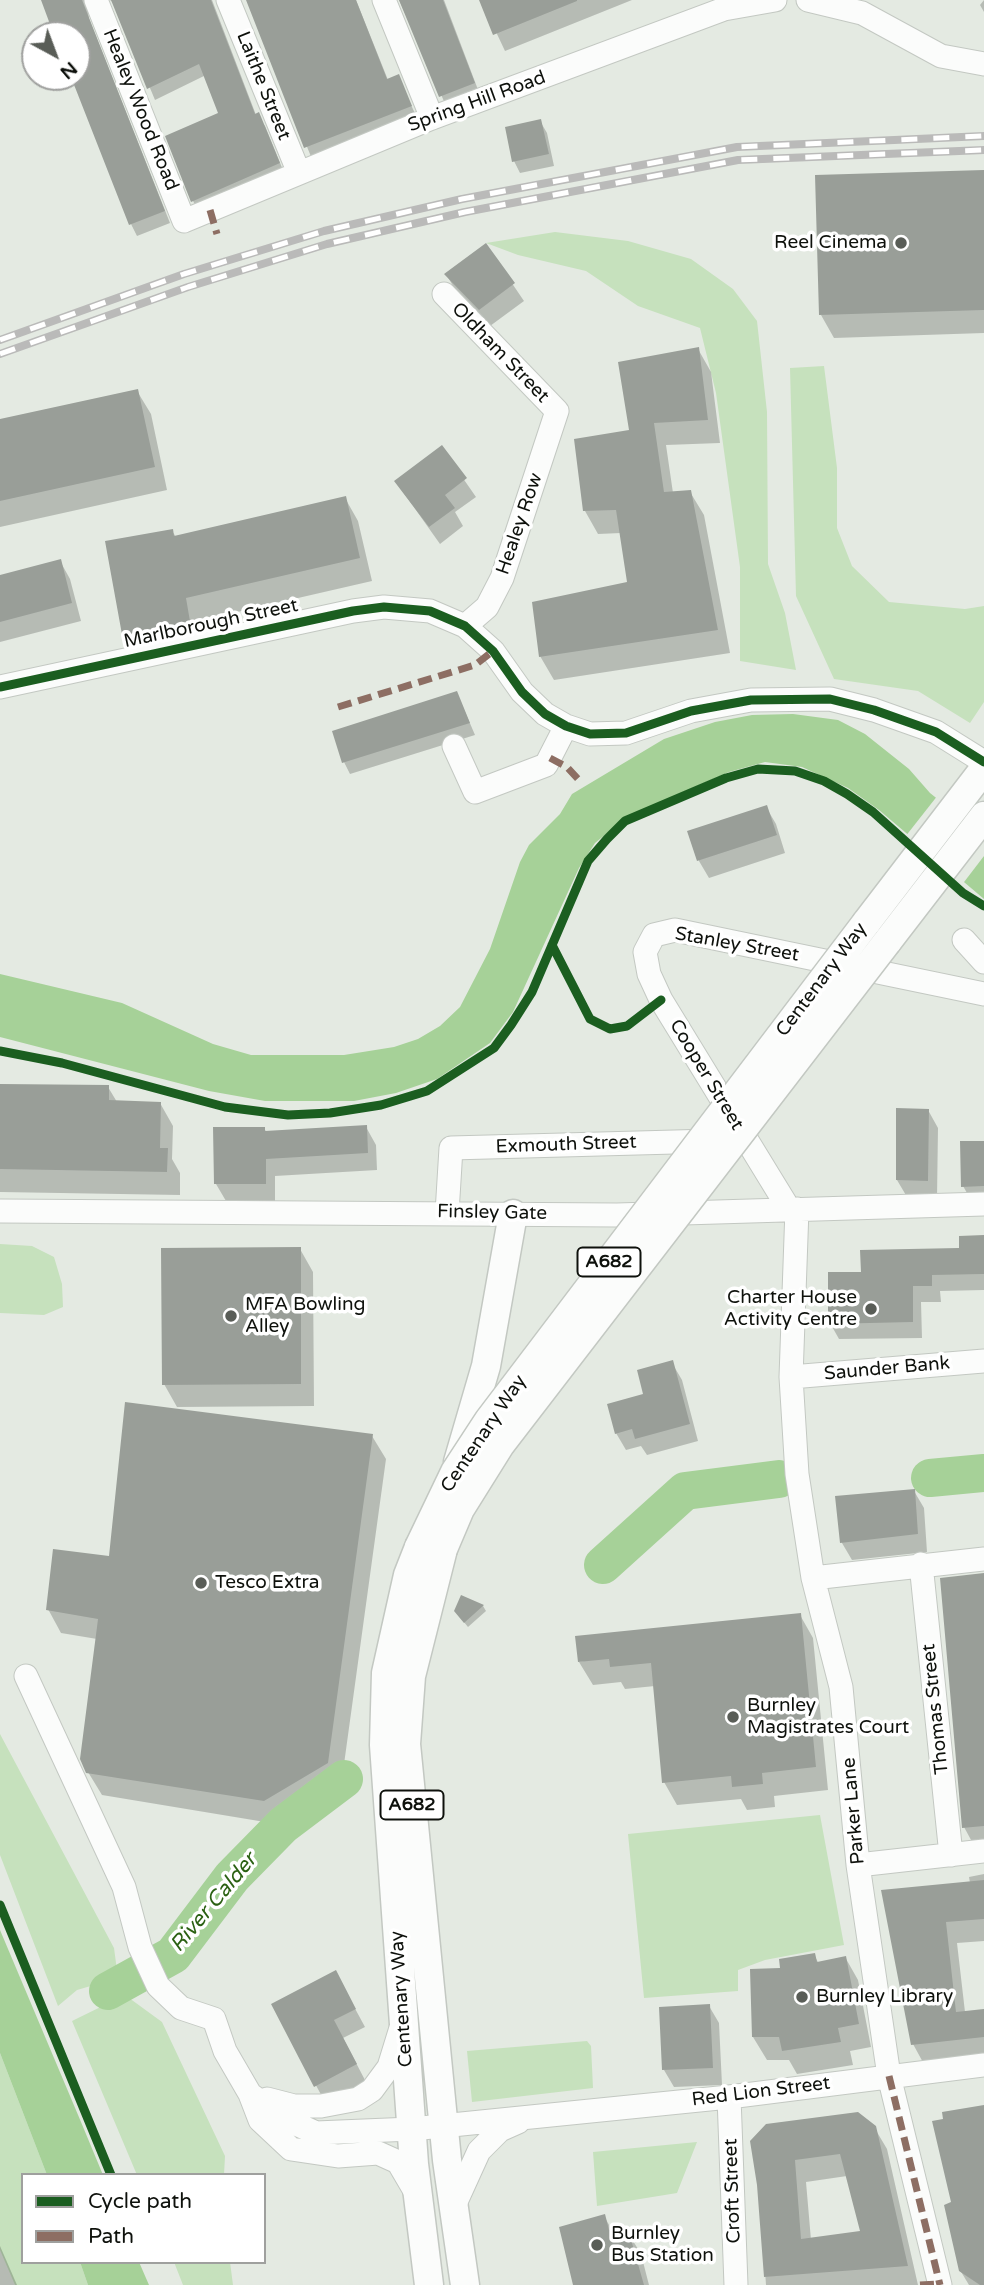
<!DOCTYPE html>
<style>
body{margin:0}
#map{position:relative;width:984px;height:2285px;overflow:hidden;background:#e4eae2;font-family:"Varela Round",sans-serif}
canvas{display:block}
.legend{position:absolute;left:21px;top:2173px;width:245px;height:91px;box-sizing:border-box;background:#fff;border:2px solid #9fa09e;margin:0;padding:9px 12px;list-style:none;font-size:21px;color:#0e110c}
.legend li{display:flex;align-items:center;gap:14px;height:35px}
.legend b{width:35px;border:2px solid #9fa09e}
.north{position:absolute;left:21px;top:21px;width:70px;height:70px;box-sizing:border-box;background:#fff;border:2px solid #9fa09e;border-radius:50%;rotate:139deg;font-size:19px;font-weight:700;line-height:28px;text-align:center;color:#0e110c}
.north::after{content:'';display:block;margin:auto;width:24px;height:32px;background:#595d57;clip-path:polygon(50% 0,100% 100%,50% 72%,0 100%)}
</style>
<div id="map">
<canvas width="984" height="2285"></canvas>
<ul class="legend">
<li><b style="height:9px;background:#1b5e20"></b>Cycle path</li>
<li><b style="height:9px;background:#8d6e63"></b>Path</li>
</ul>
<div class="north">N</div>
</div>
<script>
const g = document.querySelector('canvas').getContext('2d');
g.lineJoin = 'round';
function paint(path, color) { g.fillStyle = color; g.fill(path, 'evenodd'); }
const toPath = rows => new Path2D(rows.map(r => 'M' + r).join(''));
function trace(path, color, width, dash) { g.strokeStyle = color; g.lineWidth = width; g.lineCap = dash ? 'butt' : 'round'; g.setLineDash(dash || []); g.stroke(path); }
function label(font, color, halo, rows, align = 'center') {
  g.font = font + ' "Varela Round",sans-serif'; g.lineWidth = 7; g.setLineDash([]); g.textBaseline = 'middle'; g.strokeStyle = halo; g.fillStyle = color; for (const [text, x, y, turn = 0] of rows) {
    g.save(); g.translate(x, y); g.rotate((+turn || 0) * Math.PI / 180); g.textAlign = isNaN(turn) ? turn : align; if (halo) g.strokeText(text, 0, 0); g.fillText(text, 0, 0); g.restore();
  }
}
const green = toPath([
 [555,232,628,241,691,259,733,289,757,321,767,412,768,564,785,613,796,670,740,661,740,567,716,393,700,328,638,306,586,271,518,255,486,243],
 [824,366,837,468,837,528,852,566,889,602,965,609,984,606,984,702,970,723,918,691,834,679,796,596,790,368],
 [0,1244,32,1246,54,1257,62,1284,63,1307,44,1315,0,1313],
 [0,1734,114,1948,118,1978,77,1990,58,2006,0,1855],
 [820,1815,844,1945,765,1960,738,1970,738,1991,644,1998,628,1834],
 [125,1995,162,2022,225,2156,224,2175,137,2175,72,2021],
 [587,2041,591,2046,593,2088,472,2102,467,2051],
 [0,2053,47,2175,23,2175,23,2262,80,2262,88,2285,15,2285,0,2250],
 [697,2142,677,2193,597,2206,593,2152],
 [174,2262,230,2262,233,2285,183,2285]
]);
const water = toPath([
 [793,714,838,720,865,734,909,769,930,793,984,836,984,899,879,810,848,788,802,767,765,762,729,772,628,816,595,843,579,868,513,1012,490,1043,437,1079,396,1093,354,1101,265,1101,209,1091,0,1037,0,974,122,1003,213,1044,251,1055,344,1055,394,1047,418,1039,440,1026,460,1007,490,949,520,862,529,845,560,814,572,794,664,739,715,722,752,715],
 [0,1930,81,2122,103,2175,47,2175,0,2053],
 [80,2262,139,2262,149,2285,88,2285]
]);
const pier = toPath([
 [938,795,984,831,984,856,961,886,905,837]
]);
const shadow = toPath([
 [43,0,96,0,88,10,89,19,170,223,137,236,131,224,73,77,77,77,77,35,56,35],
 [110,0,212,0,256,115,265,126,285,175,200,213,193,201,221,114,206,75,155,100,115,4],
 [247,0,356,0,388,80,398,76,417,118,312,159],
 [399,0,444,0,480,95,447,108],
 [481,0,632,0,505,51],
 [984,0,984,12,980,5],
 [540,121,547,133,554,166,520,173,514,161],
 [984,171,984,333,834,338,821,315],
 [486,245,524,301,490,326,456,291,446,274],
 [698,349,711,372,720,443,666,445,673,493,690,492,704,515,730,653,554,680,540,656,629,584,621,533,598,534,585,511,631,431],
 [137,391,151,414,167,490,0,527,0,421],
 [442,448,476,497,455,512,463,526,440,544,396,482],
 [345,498,358,521,372,581,198,621,203,650,138,662,125,639,172,531,176,537],
 [60,561,70,579,81,621,0,642,0,577],
 [457,693,475,735,350,774,344,762],
 [766,807,776,824,785,853,709,878,699,861,690,832],
 [0,1085,108,1087,117,1102,160,1103,173,1126,172,1159,180,1173,180,1195,0,1192],
 [928,1110,938,1128,937,1198,907,1197,897,1180],
 [366,1127,376,1145,377,1170,275,1176,275,1201,226,1201,216,1184,264,1128,267,1133],
 [984,1142,984,1207,975,1207,963,1186],
 [984,1237,984,1290,940,1291,941,1302,921,1302,922,1338,839,1339,830,1323,863,1273,961,1250],
 [300,1249,313,1272,314,1406,177,1407,164,1384],
 [672,1363,682,1380,698,1441,647,1455,641,1446,626,1450,616,1433],
 [372,1436,386,1459,341,1786,277,1824,102,1795,88,1772,97,1639,61,1633,48,1609,111,1557],
 [914,1491,924,1508,927,1552,852,1560,842,1543,837,1497],
 [984,1575,984,1850,977,1851,964,1827],
 [462,1597,483,1606,486,1611,468,1627,459,1616],
 [800,1615,813,1638,828,1790,774,1796,775,1807,747,1810,741,1799,677,1805,664,1782,655,1686,625,1689,621,1682,593,1685,579,1662],
 [984,1874,984,1941,957,1943,965,2012,984,2011,984,2060,925,2066,913,2044,883,1891,970,1883,969,1877],
 [814,1955,819,1964,845,1957,858,1980,871,2047,850,2051,853,2065,797,2074,789,2060,767,2060,753,2037,782,1969],
 [345,1990,365,2027,343,2038,366,2082,326,2104,273,2005],
 [709,2006,719,2023,722,2085,674,2087,664,2070],
 [984,2107,984,2285,969,2285,960,2270,953,2203],
 [874,2127,887,2149,918,2285,766,2285,759,2184,751,2142],
 [847,2176,862,2232,811,2240,806,2182],
 [604,2216,613,2232,627,2231,641,2254,649,2285,574,2285,561,2228],
 [0,2246,17,2285,0,2285]
]);
const river = toPath([
 [930,1478,984,1473],
 [603,1565,685,1491,779,1479],
 [108,1991,173,1955,232,1877,283,1825,344,1779]
]);
const building = toPath([
 [41,0,82,0,165,211,129,225,71,77,77,77,77,35,54,35],
 [111,0,211,0,255,114,259,112,280,163,191,202,165,136,218,113,199,64,147,89],
 [246,0,356,0,387,79,399,74,412,106,304,148],
 [399,0,443,0,475,83,439,97],
 [479,0,577,0,577,1,493,35],
 [541,119,549,154,512,162,505,127],
 [984,170,984,310,819,315,815,175],
 [486,243,515,283,479,310,444,274],
 [699,347,708,420,654,423,664,492,691,490,718,630,539,657,532,602,627,582,616,510,583,511,574,439,629,430,618,362],
 [138,389,155,467,0,501,0,419],
 [442,445,467,478,445,495,455,508,429,527,394,481],
 [346,496,360,558,186,598,191,627,123,640,105,541,173,529,174,536],
 [61,559,72,603,0,622,0,575],
 [457,691,470,723,342,763,332,731],
 [767,805,777,835,697,861,687,831],
 [0,1084,109,1085,109,1100,161,1102,160,1148,168,1148,167,1172,0,1169],
 [896,1108,929,1109,928,1181,896,1180],
 [367,1125,368,1153,266,1159,266,1184,214,1184,213,1127,265,1127,265,1131],
 [960,1141,984,1141,984,1186,961,1187],
 [984,1235,984,1274,932,1275,932,1286,913,1286,913,1322,828,1324,828,1272,861,1272,860,1250,959,1248,959,1236],
 [301,1247,301,1384,162,1385,161,1248],
 [673,1360,690,1424,635,1439,632,1429,615,1434,607,1404,643,1394,637,1370],
 [125,1402,373,1434,328,1763,264,1801,86,1773,80,1759,98,1619,46,1610,53,1549,109,1556],
 [915,1489,918,1534,840,1543,835,1496],
 [984,1573,984,1826,962,1828,940,1578],
 [461,1595,484,1605,464,1623,454,1611],
 [801,1613,816,1767,762,1773,763,1784,732,1787,731,1776,662,1783,651,1663,610,1667,609,1659,578,1662,575,1636],
 [984,1880,984,1919,946,1922,956,2012,984,2009,984,2037,911,2045,881,1890],
 [815,1953,817,1962,846,1956,859,2024,838,2028,841,2042,782,2051,779,2037,752,2037,750,1969,780,1968,779,1959],
 [336,1970,356,2009,334,2020,357,2064,314,2087,271,2004],
 [710,2004,713,2068,662,2070,659,2007],
 [984,2105,984,2285,980,2285,959,2271,944,2205,951,2202,932,2121,943,2119,942,2112],
 [858,2112,876,2126,908,2266,764,2277,757,2185,750,2141,766,2124],
 [840,2154,860,2231,801,2239,795,2160],
 [605,2214,609,2230,628,2229,644,2285,573,2285,559,2227]
]);
const minor = toPath([
 [96,0,184,221,432,118,724,9,775,0],
 [228,0,299,173],
 [384,0,432,118],
 [808,0,862,13,941,56,984,64],
 [444,294,557,411,502,578,487,607,465,626],
 [0,687,353,611,384,607,430,611,465,626,493,651,522,692,545,714,566,726,590,734,626,733,691,711,751,700,830,699,874,710,936,732,984,762],
 [454,746,475,792,546,765,566,726],
 [964,940,984,962],
 [789,1209,661,1000,649,974,645,952,654,935,675,930,984,994],
 [797,1209,791,1377,797,1474,813,1578,841,1687,858,1865,889,2076,940,2285],
 [0,1211,617,1215,984,1204],
 [447,1213,451,1148,712,1141],
 [791,1377,984,1361],
 [921,1564,951,1855],
 [813,1578,984,1559],
 [26,1676,124,1887,140,1947,158,1986,181,2008,214,2019,225,2051,250,2094,260,2120,291,2149,338,2156,378,2153,398,2162,415,2191],
 [858,1865,984,1851],
 [250,2094,283,2118,316,2133,412,2129,729,2097,984,2065],
 [729,2097,736,2285],
 [267,2099,294,2106,321,2106,358,2099,372,2090,389,2067,401,2028],
 [454,2206,479,2151,500,2130,518,2122]
]);
const major = toPath([
 [866,923,984,769],
 [887,942,984,816],
 [458,1462,486,1366,513,1214],
 [419,1547,408,1575,386,1673,384,1745,414,2164,429,2285],
 [443,1549,411,1676,406,1744,447,2160,465,2285]
]);
const rail = toPath([
 [0,340,184,274,324,231,462,199,737,147,984,136],
 [0,354,188,287,327,244,465,212,738,160,984,150]
]);
const majorBridge = toPath([
 [419,1547,455,1472,489,1420,866,923],
 [443,1549,460,1509,500,1445,887,942]
]);
const quiet = toPath([
 [210,210,217,234],
 [338,707,475,665,493,651],
 [550,758,567,767,578,779],
 [889,2076,940,2285],
 [920,2285,939,2284]
]);
const cycleway = toPath([
 [0,687,353,611,384,607,430,611,465,626,493,651,522,692,545,714,566,726,590,734,626,733,691,711,751,700,830,699,874,710,936,732,984,762],
 [552,945,590,1019,610,1029,627,1026,661,1000],
 [0,1051,62,1063,225,1107,288,1115,330,1113,381,1105,427,1091,494,1048,511,1025,532,992,588,861,607,839,625,821,726,778,758,769,795,771,824,781,847,794,873,812,963,893,984,906],
 [0,1905,111,2175]
]);
const markers = [
 [901,243,7,"#595d57"],
 [871,1309,7,"#595d57"],
 [231,1316,7,"#595d57"],
 [201,1583,7,"#595d57"],
 [733,1717,7,"#595d57"],
 [802,1997,7,"#595d57"],
 [597,2245,7,"#595d57"]
];
const shields = [
 [609,1262,63],
 [412,1805,63]
];
const shieldNames = [
 ["A682",609,1262],
 ["A682",412,1805]
];
const streetNames = [
 ["Laithe Street",263,86,68],
 ["Spring Hill Road",477,102,-20],
 ["Healey Wood Road",140,110,68],
 ["Oldham Street",500,353,46],
 ["Healey Row",520,524,-71],
 ["Marlborough Street",211,624,-12],
 ["Stanley Street",737,945,10],
 ["Centenary Way",822,980,-53],
 ["Cooper Street",706,1075,59],
 ["Exmouth Street",566,1145,-2],
 ["Finsley Gate",492,1213,1],
 ["Saunder Bank",887,1369,-5],
 ["Centenary Way",484,1434,-56],
 ["Thomas Street",936,1709,-96],
 ["Parker Lane",854,1811,-95],
 ["Centenary Way",402,1999,-94],
 ["Red Lion Street",761,2092,-7],
 ["Croft Street",733,2191,-92]
];
const poiNames = [
 ["Reel Cinema",887,243,"right"],
 ["Charter House",857,1298,"right"],
 ["Activity Centre",857,1320,"right"],
 ["MFA Bowling",245,1305],
 ["Alley",245,1327],
 ["Tesco Extra",215,1583],
 ["Burnley",747,1706],
 ["Magistrates Court",747,1728],
 ["Burnley Library",816,1997],
 ["Burnley",611,2234],
 ["Bus Station",611,2256]
];
const waterNames = [
 ["River Calder",214,1903,-50]
];
paint(green, '#c6e1bd');
paint(water, '#a6d198');
paint(pier, '#e4eae2');
paint(shadow, '#0003');
trace(river, '#a6d198', 38);
paint(building, '#999e98');
trace(minor, '#c3c8c2', 25);
trace(major, '#c3c8c2', 31);
trace(minor, '#fbfcfb', 23);
trace(major, '#fbfcfb', 28);
trace(rail, '#babab9', 8);
trace(rail, '#fff', 5, [16]);
trace(majorBridge, '#c3c8c2', 31, []);
trace(majorBridge, '#fbfcfb', 28);
trace(quiet, '#8d6e63', 7, [14, 7]);
trace(cycleway, '#1b5e20', 9);
for (const [x, y, r, color] of markers) { const dot = new Path2D(); dot.arc(x, y, r, 0, 2 * Math.PI); g.fillStyle = color; g.fill(dot); trace(dot, '#fff', 2.5); }
for (const [x, y, w] of shields) { const box = new Path2D(); box.roundRect(x - w / 2, y - 14.5, w, 29, 5); g.fillStyle = '#fff'; g.fill(box); trace(box, '#0e110c', 2); }
label('bold 18px', '#0e110c', null, shieldNames);
label('19px', '#0e110c', '#fff', streetNames);
label('19px', '#0e110c', '#fff', poiNames, 'left');
label('italic 21px', '#2b6113', '#fff', waterNames);
</script>
